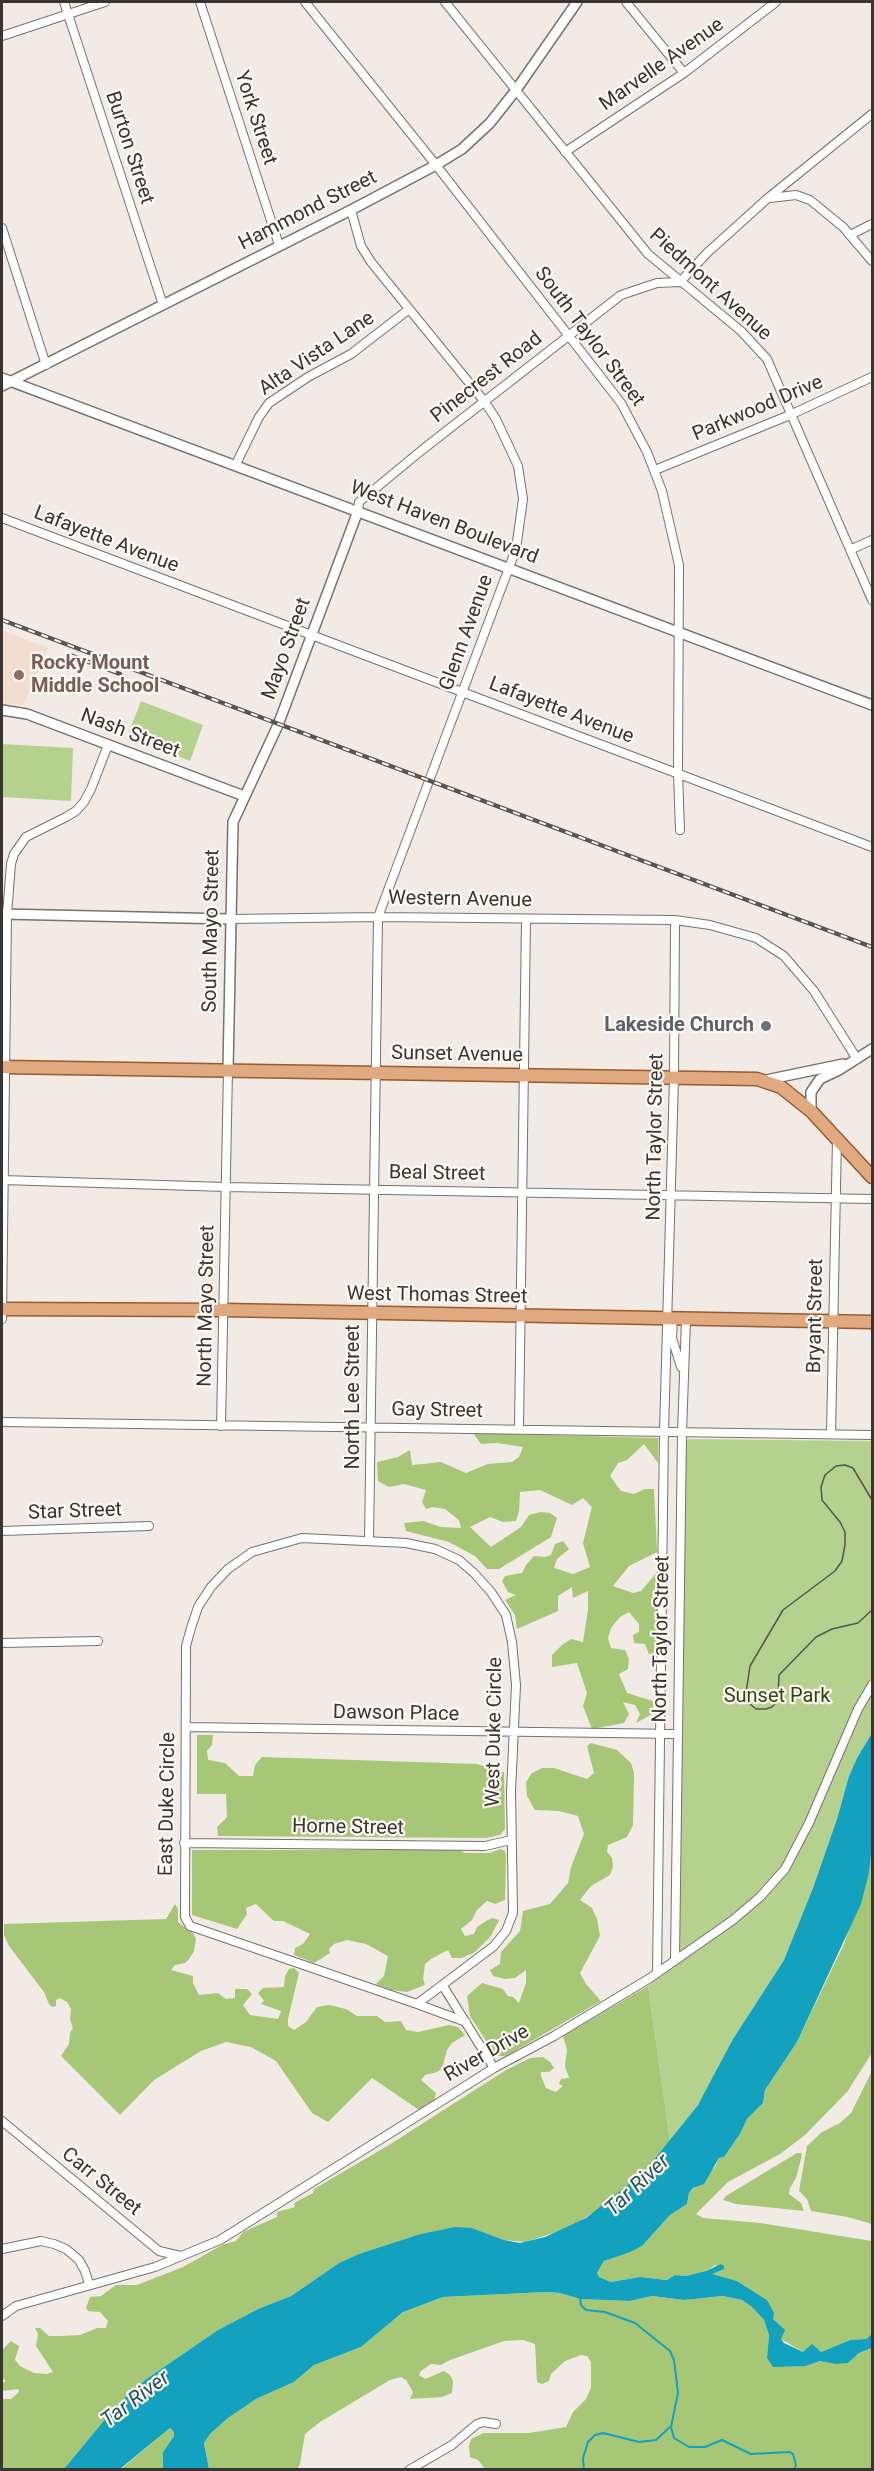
<!DOCTYPE html>
<style>
body{margin:0}
#map{position:relative;width:874px;height:2471px;overflow:hidden;background:#f2eae4;font-family:Roboto,sans-serif}
canvas{display:block}
.frame{position:absolute;inset:0;border:3px solid #383533;pointer-events:none}
</style>
<div id="map">
<canvas width="874" height="2471"></canvas>
<div class="frame"></div>
</div>
<script>
const g = document.querySelector('canvas').getContext('2d');
g.lineJoin = 'round';
function paint(path, color) { g.fillStyle = color; g.fill(path, 'evenodd'); }
const toPath = rows => new Path2D(rows.map(r => 'M' + r).join(''));
function trace(path, color, width, dash) { g.strokeStyle = color; g.lineWidth = width; g.lineCap = dash ? 'butt' : 'round'; g.setLineDash(dash || []); g.stroke(path); }
function label(font, color, halo, rows, align = 'center') {
  g.font = font + ' Roboto,sans-serif'; g.lineWidth = 4.5; g.setLineDash([]); g.textBaseline = 'middle'; g.strokeStyle = halo; g.fillStyle = color; for (const [text, x, y, turn = 0] of rows) {
    g.save(); g.translate(x, y); g.rotate((+turn || 0) * Math.PI / 180); g.textAlign = isNaN(turn) ? turn : align; if (halo) g.strokeText(text, 0, 0); g.fillText(text, 0, 0); g.restore();
  }
}
const education = toPath([
 [2,630,48,648,23,705,2,703]
]);
const green = toPath([
 [141,701,203,725,190,761,127,737],
 [2,744,73,748,71,801,2,797],
 [690,1439,872,1441,872,1733,857,1758,849,1776,837,1819,813,1888,784,1960,733,2039,703,2098,670,2141,648,1986,678,1963,685,1446,686,1440]
]);
const forest = toPath([
 [473,1433,658,1438,658,1463,644,1444,627,1460,618,1463,610,1476,621,1491,634,1494,645,1489,654,1489,657,1552,629,1566,613,1586,633,1593,641,1591,659,1570,656,1658,649,1654,645,1644,634,1643,633,1635,639,1632,639,1624,629,1612,620,1617,611,1628,608,1638,611,1648,625,1650,629,1659,628,1669,619,1674,627,1693,653,1701,654,1713,636,1723,640,1714,635,1705,623,1702,629,1714,624,1723,592,1729,583,1706,587,1693,577,1663,552,1667,552,1655,562,1645,571,1639,583,1642,588,1609,588,1591,573,1598,572,1587,558,1596,558,1611,517,1629,515,1615,505,1600,516,1595,508,1592,502,1581,505,1576,522,1573,526,1565,534,1556,545,1557,551,1555,555,1544,563,1541,569,1549,557,1559,554,1568,573,1574,590,1567,583,1543,592,1507,583,1498,572,1505,540,1490,520,1492,519,1511,516,1521,503,1522,490,1517,470,1527,491,1547,521,1527,529,1515,540,1512,550,1513,557,1518,551,1537,499,1569,487,1569,475,1556,449,1542,406,1531,404,1523,423,1521,441,1527,461,1528,459,1520,445,1509,433,1507,426,1509,422,1502,426,1490,404,1484,389,1487,378,1481,377,1462,398,1457,410,1450,412,1465,441,1462,466,1473,488,1464,512,1462,519,1457,523,1447,497,1443,481,1444],
 [197,1735,213,1735,212,1745,207,1751,208,1760,225,1763,239,1776,253,1776,255,1765,262,1757,477,1764,504,1772,505,1829,500,1835,486,1838,218,1836,217,1827,227,1817,226,1794,197,1794],
 [591,1743,617,1750,631,1763,634,1773,633,1825,627,1837,608,1845,607,1852,612,1858,613,1867,610,1875,591,1886,580,1900,592,1908,597,1919,600,1936,580,1973,586,1984,601,2001,506,2056,496,2056,470,2016,467,1996,482,1983,503,1989,508,1996,513,1997,519,2003,526,1983,526,1970,515,1978,505,1979,493,1976,490,1970,500,1964,501,1952,520,1931,523,1911,550,1904,568,1883,571,1867,584,1834,578,1816,559,1811,535,1810,527,1796,526,1782,532,1773,542,1768,554,1768,587,1779,594,1773,587,1746],
 [872,1845,872,2053,847,2092,805,2135,780,2154,728,2182,696,2214,703,2218,760,2223,872,2241,872,2334,866,2339,850,2340,821,2352,803,2352,781,2339,778,2324,771,2317,767,2300,737,2281,716,2277,711,2274,717,2264,706,2271,686,2276,675,2275,667,2280,640,2277,611,2282,599,2277,597,2273,604,2261,642,2246,670,2215,687,2204,689,2193,715,2167,719,2158,724,2157,740,2134,747,2119,763,2103,765,2090,797,2042,844,1944,869,1873],
 [500,1849,505,1851,506,1856,505,1900,495,1904,487,1901,477,1910,472,1920,461,1929,465,1936,474,1934,477,1927,486,1921,492,1918,499,1920,491,1936,475,1952,462,1958,452,1958,448,1950,431,1959,425,1964,423,1979,425,1985,407,1992,390,1990,376,1984,384,1976,388,1956,366,1944,347,1940,334,1944,329,1949,330,1953,314,1963,294,1955,295,1948,303,1944,310,1934,283,1921,274,1921,256,1904,246,1908,247,1914,237,1929,192,1915,192,1850,459,1850,465,1853,490,1853],
 [175,1904,178,1909,178,1922,193,1933,196,1939,194,1951,189,1959,185,1963,175,1965,171,1970,193,1976,193,1983,199,1995,218,1993,226,1999,235,1998,235,1989,247,1989,252,1994,243,2005,250,2015,278,2019,281,2011,261,2004,264,2001,258,1993,263,1988,284,1987,285,1976,289,1969,294,1968,299,1973,288,2019,288,2026,294,2030,306,2022,317,2007,329,2005,346,2009,357,2016,377,2016,385,2022,401,2021,406,2030,418,2032,449,2025,458,2027,465,2035,452,2043,447,2050,442,2069,437,2072,425,2075,421,2080,436,2093,434,2101,419,2110,372,2078,328,2122,312,2113,276,2061,251,2047,226,2042,201,2051,154,2080,120,2115,61,2056,69,2044,70,2033,73,2028,70,2019,71,2009,67,2002,60,1998,56,2000,56,2006,52,2007,49,2004,44,1992,9,1946,4,1935,4,1924,166,1919],
 [648,1986,670,2141,645,2171,603,2206,571,2227,526,2242,504,2240,472,2228,360,2254,339,2263,291,2296,258,2309,218,2330,145,2380,115,2407,64,2469,2,2469,2,2399,11,2399,19,2392,18,2389,2,2391,2,2383,6,2381,2,2378,2,2350,11,2341,19,2346,15,2360,20,2366,34,2373,47,2374,53,2372,36,2346,38,2334,35,2328,40,2328,49,2336,62,2336,80,2335,97,2328,106,2328,108,2321,100,2312,88,2311,86,2308,90,2297,101,2296,116,2285,137,2285,183,2267,222,2245,236,2241,243,2232,277,2217,277,2212,295,2207,294,2203,313,2193,314,2189,389,2145,506,2070,530,2058,543,2057,550,2062,554,2068,549,2072,541,2072,541,2076,546,2088,556,2092,563,2086,559,2084,561,2079,569,2078,565,2066,567,2050,563,2036],
 [872,2071,872,2224,848,2217,811,2211,807,2199,799,2191,807,2146,822,2132,840,2123,851,2113],
 [797,2153,801,2153,802,2155,796,2178,790,2188,789,2194,801,2203,804,2211,736,2204,723,2200,726,2196],
 [546,2292,560,2293,580,2299,630,2301,652,2296,684,2300,723,2296,742,2300,752,2307,764,2320,769,2335,767,2358,791,2365,806,2366,820,2361,848,2363,859,2353,872,2348,872,2469,485,2469,478,2460,470,2457,469,2446,471,2439,483,2433,529,2433,566,2427,573,2412,586,2399,591,2388,591,2362,587,2356,581,2355,565,2361,551,2374,549,2381,542,2384,537,2382,535,2344,523,2340,504,2341,450,2360,441,2365,431,2364,421,2371,419,2375,425,2379,444,2371,450,2375,453,2381,452,2393,442,2397,410,2399,413,2392,406,2380,401,2377,390,2380,320,2422,305,2434,300,2464,297,2469,209,2469,204,2443,210,2434,228,2418,256,2399,294,2382,314,2365,361,2347,403,2312,443,2297],
 [170,2428,174,2432,174,2436,163,2452,163,2469,120,2470]
]);
const water = toPath([
 [872,1733,872,1845,869,1873,861,1904,797,2042,765,2090,763,2103,747,2119,740,2134,724,2157,719,2158,704,2184,693,2188,689,2193,687,2204,670,2215,642,2246,630,2252,604,2261,597,2273,599,2277,611,2282,640,2277,667,2280,675,2275,686,2276,706,2271,721,2264,724,2266,724,2269,712,2274,737,2281,767,2300,774,2313,773,2319,785,2330,781,2339,784,2343,803,2352,812,2344,821,2352,850,2340,866,2339,872,2334,872,2348,859,2353,848,2363,836,2364,820,2361,806,2366,773,2367,767,2358,769,2335,764,2320,752,2307,742,2300,723,2296,684,2300,652,2296,630,2301,580,2299,560,2293,546,2292,443,2297,403,2312,361,2347,314,2365,294,2382,256,2399,228,2418,210,2434,204,2443,209,2469,163,2469,163,2452,174,2436,174,2432,170,2428,120,2469,64,2469,115,2407,145,2380,218,2330,258,2309,291,2296,339,2263,359,2254,421,2234,455,2227,472,2228,504,2240,520,2243,545,2237,586,2218,645,2171,698,2105,733,2039,784,1960,813,1888,837,1819,849,1776,857,1758]
]);
const stream = toPath([
 [580,2298,581,2305,586,2310,605,2312,635,2323,670,2351,674,2360,678,2393,671,2427,674,2438,689,2447,705,2447,722,2440,751,2454,790,2452,793,2454,796,2465,794,2470],
 [584,2470,583,2458,588,2442,595,2435,603,2433,639,2442,656,2440,670,2427]
]);
const minor = toPath([
 [64,2,163,305],
 [200,2,279,245],
 [305,2,436,165,621,403,647,452,662,491,679,565,678,773,680,830],
 [445,2,648,254,741,331,767,359,872,600],
 [626,2,684,73],
 [2,36,105,2],
 [565,152,684,73,776,2],
 [770,198,796,195,810,200,843,227,872,261],
 [351,210,361,246,371,262,484,401,496,419,518,466,523,499,516,549,378,917,369,1541],
 [2,228,46,365],
 [850,235,872,224],
 [236,464,259,417,269,403,308,377,351,354,408,310],
 [655,470,790,415,872,377],
 [358,511,359,502,422,450,621,295,657,283,680,282,707,253,768,198,872,114],
 [2,518,872,847],
 [852,549,872,540],
 [231,919,378,917,675,920,710,925,756,938,784,956,814,991,857,1059],
 [2,1180,226,1187,872,1199],
 [2,1319,7,914,11,864,14,854,26,837,66,817,76,811,84,802,91,789,108,745],
 [673,1319,672,1338,681,1367],
 [2,1422,872,1435],
 [221,1426,228,1070],
 [519,1429,526,919],
 [831,1434,837,1139],
 [2,1531,149,1526],
 [302,1538,406,1543,435,1549,459,1560,474,1573,491,1592,506,1615,512,1642,516,1685,511,1791,513,1913,506,1931,494,1946,417,2004,190,1926,185,1917,186,1646,191,1628,198,1607,211,1587,228,1569,252,1552,302,1538],
 [2,1643,98,1641],
 [186,1727,678,1734],
 [184,1843,485,1846,511,1840],
 [675,1959,682,1433,686,1319],
 [657,1973,664,1432,674,1078,675,920],
 [443,1986,494,2068],
 [417,2004,466,2022],
 [2,2121,159,2251,181,2256],
 [2,2249,41,2241,54,2244,66,2249,79,2260,85,2271,89,2284],
 [2,2316,16,2306,155,2267,220,2240,494,2068,554,2036,650,1978,733,1920,760,1897,785,1869,809,1823,858,1709,872,1685],
 [409,2470,452,2445,477,2424,483,2422,496,2424]
]);
const tertiary = toPath([
 [2,378,872,705],
 [2,386,351,210,436,165,462,149,490,123,516,90,577,2],
 [2,710,27,714,244,796],
 [2,914,231,919],
 [228,1070,233,822,278,725,358,511],
 [766,1080,843,1064],
 [811,1111,811,1092,820,1079,839,1070,872,1049]
]);
const primary = toPath([
 [2,1067,757,1079,781,1087,811,1111,872,1177],
 [2,1309,224,1310,872,1322]
]);
const tram = toPath([
 [872,1500,853,1468,845,1465,836,1466,825,1475,821,1487,822,1500,840,1522,845,1532,845,1545,842,1561,835,1571,783,1610,750,1666,746,1693,750,1704,756,1709,766,1709,772,1707,778,1700,779,1675,816,1637,832,1629,858,1623,872,1610]
]);
const rail = toPath([
 [2,620,872,947],
 [70,655,120,674]
]);
const markers = [
 [19,675,6,"#8d6e63"],
 [766,1026,6,"#6b7280"]
];
const streetNames = [
 ["Marvelle Avenue",662,65,-35],
 ["York Street",255,118,72],
 ["Burton Street",129,148,72],
 ["Hammond Street",308,211,-27],
 ["Piedmont Avenue",710,285,42],
 ["South Taylor Street",589,337,53],
 ["Alta Vista Lane",317,354,-34],
 ["Pinecrest Road",487,378,-38],
 ["Parkwood Drive",758,409,-23],
 ["West Haven Boulevard",444,523,21],
 ["Lafayette Avenue",106,540,21],
 ["Glenn Avenue",467,633,-70],
 ["Mayo Street",287,649,-70],
 ["Lafayette Avenue",561,711,21],
 ["Nash Street",130,734,21],
 ["Western Avenue",460,900,1],
 ["South Mayo Street",212,931,-89],
 ["Sunset Avenue",457,1055,1],
 ["North Taylor Street",656,1137,-89],
 ["Beal Street",437,1174,1],
 ["West Thomas Street",437,1296,1],
 ["North Mayo Street",207,1306,-89],
 ["Bryant Street",816,1316,-89],
 ["North Lee Street",354,1397,-90],
 ["Gay Street",437,1411,1],
 ["Star Street",75,1512,-2],
 ["North Taylor Street",662,1639,-89],
 ["Dawson Place",396,1714,1],
 ["West Duke Circle",495,1732,-89],
 ["East Duke Circle",168,1804,-89],
 ["Horne Street",348,1828,1],
 ["River Drive",487,2054,-30],
 ["Carr Street",101,2182,39]
];
const educationNames = [
 ["Rocky Mount",31,664],
 ["Middle School",31,687]
];
const worshipNames = [
 ["Lakeside Church",754,1026]
];
const parkNames = [
 ["Sunset Park",777,1697]
];
const waterNames = [
 ["Tar River",638,2186,-43],
 ["Tar River",136,2400,-37]
];
paint(education, '#f3ddd0');
paint(green, '#b4d28e');
paint(forest, '#a6c876');
paint(water, '#12a2bf');
trace(stream, '#12a2bf', 2);
trace(minor, '#78716c', 10);
trace(tertiary, '#78716c', 12);
trace(primary, '#985b2d', 15);
trace(minor, '#fff', 8);
trace(tertiary, '#fff', 9);
trace(primary, '#e0a97f', 12);
trace(tram, '#585452', 1.5);
trace(rail, '#585452', 4.5);
trace(rail, '#fef8f3', 2, [7]);
for (const [x, y, r, color] of markers) { const dot = new Path2D(); dot.arc(x, y, r, 0, 2 * Math.PI); g.fillStyle = color; g.fill(dot); trace(dot, '#fef8f3', 2); }
label('20px', '#383533', '#fef8f3', streetNames);
label('bold 20px', '#785e54', '#fef8f3', educationNames, 'left');
label('bold 20px', '#5b616d', '#fef8f3', worshipNames, 'right');
label('20px', '#32470c', '#fef8f3', parkNames);
label('italic 21px', '#235663', '#fef8f3', waterNames);
</script>
